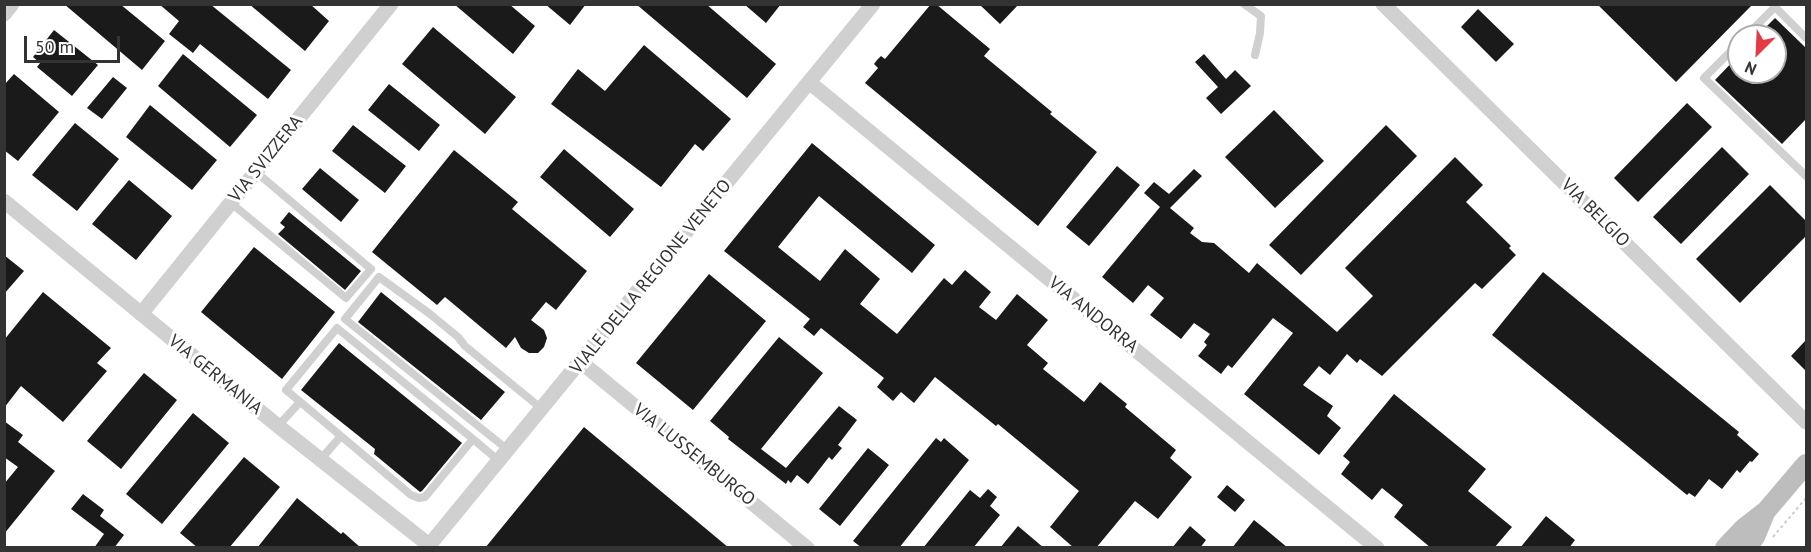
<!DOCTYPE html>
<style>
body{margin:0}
#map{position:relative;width:1811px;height:552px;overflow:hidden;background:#fff;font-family:"PT Sans",sans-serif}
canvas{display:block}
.frame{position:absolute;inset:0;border:6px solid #333;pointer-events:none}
.north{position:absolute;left:1727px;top:24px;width:60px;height:60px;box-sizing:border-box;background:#fff;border:2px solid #adadad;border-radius:50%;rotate:204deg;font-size:16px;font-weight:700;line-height:24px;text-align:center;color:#333}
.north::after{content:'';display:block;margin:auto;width:21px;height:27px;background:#e63946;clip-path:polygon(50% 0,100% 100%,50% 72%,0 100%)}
.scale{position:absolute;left:24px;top:36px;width:96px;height:27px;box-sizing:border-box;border:3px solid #333;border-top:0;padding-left:8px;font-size:18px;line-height:21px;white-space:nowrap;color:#333;-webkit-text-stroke:4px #fff;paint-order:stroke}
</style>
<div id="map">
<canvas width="1811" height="552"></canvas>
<div class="frame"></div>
<div class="north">N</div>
<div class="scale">50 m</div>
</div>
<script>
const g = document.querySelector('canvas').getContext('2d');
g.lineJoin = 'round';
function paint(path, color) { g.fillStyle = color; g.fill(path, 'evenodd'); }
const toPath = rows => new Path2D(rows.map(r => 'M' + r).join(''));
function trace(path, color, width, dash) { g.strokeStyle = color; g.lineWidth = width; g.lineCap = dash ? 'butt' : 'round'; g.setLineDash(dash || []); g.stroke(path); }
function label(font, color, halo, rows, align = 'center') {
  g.font = font + ' "PT Sans",sans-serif'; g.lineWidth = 6; g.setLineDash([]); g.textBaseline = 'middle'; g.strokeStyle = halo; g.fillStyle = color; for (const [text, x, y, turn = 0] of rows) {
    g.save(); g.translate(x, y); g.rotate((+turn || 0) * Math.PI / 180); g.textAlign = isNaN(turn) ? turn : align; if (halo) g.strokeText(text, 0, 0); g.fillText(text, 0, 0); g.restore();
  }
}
const building = toPath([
 [64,4,120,4,165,41,142,70],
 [159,4,210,4,291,70,268,99,200,44,193,53,169,34,179,21],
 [249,4,310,4,329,21,305,51],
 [454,4,509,4,535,26,513,54],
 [545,4,586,4,570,25],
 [636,4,706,4,776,64,747,98],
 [744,4,781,4,766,23],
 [931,4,936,4,990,49,984,56,1052,112,1050,114,1097,152,1038,226,865,83,878,68,874,64,877,60,881,56,885,59],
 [979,4,1019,4,1000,24],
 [1597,4,1753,4,1676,82],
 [1478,9,1514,44,1496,62,1461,27],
 [1775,18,1806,48,1806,119,1782,144,1715,80,1739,55,1739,72,1775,72,1775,36,1757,36],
 [433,27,516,97,485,134,402,64],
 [54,30,98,65,72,96,37,67,40,63,33,57],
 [644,45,731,119,703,151,695,144,661,187,551,104,578,69,605,91],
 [183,54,257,115,230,147,158,86],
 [1204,54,1226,79,1235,70,1251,86,1221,114,1206,98,1218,87,1195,62],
 [14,74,59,112,18,161,4,150,4,85],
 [113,77,127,88,102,119,87,108],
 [389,84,440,125,419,151,368,110],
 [1687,103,1712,127,1638,202,1614,178],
 [150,105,217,160,192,190,126,137],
 [1274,110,1324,161,1275,208,1225,157],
 [75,123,119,159,77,211,32,175],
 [353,125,406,166,385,193,332,151],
 [1386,125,1417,156,1301,275,1269,245],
 [812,143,935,245,912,273,819,196,778,247,820,281,845,249,880,279,860,304,897,334,944,278,952,285,965,270,991,292,979,307,996,320,1017,294,1048,320,1027,345,1048,363,1043,369,1084,402,1100,382,1127,404,1125,407,1176,450,1170,458,1192,477,1158,519,1135,501,1096,548,1074,548,1050,527,1079,491,998,424,996,426,935,377,914,403,901,392,893,401,877,387,884,378,821,328,814,336,803,327,810,319,724,251],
 [1722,147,1749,174,1681,244,1653,217],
 [564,149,634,209,610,237,540,177],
 [454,150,518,202,512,209,587,271,556,310,546,302,531,320,544,330,547,338,544,347,538,353,529,353,521,348,515,337,506,348,445,297,437,305,372,252],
 [1455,157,1483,185,1466,202,1511,246,1509,248,1516,255,1482,289,1475,283,1382,376,1360,359,1357,363,1347,354,1330,375,1319,366,1303,385,1333,406,1327,416,1341,428,1319,455,1244,394,1293,333,1273,318,1232,368,1228,365,1221,374,1198,356,1207,345,1204,342,1210,334,1194,323,1181,339,1150,315,1164,298,1148,285,1133,303,1102,277,1160,207,1144,193,1154,182,1169,194,1194,169,1202,176,1170,208,1194,228,1190,233,1202,242,1214,243,1249,273,1257,263,1337,332,1373,296,1345,268],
 [1117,166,1140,185,1089,246,1066,227],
 [320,168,359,200,341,222,302,189],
 [129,180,172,216,136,260,92,224],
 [1770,185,1806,221,1806,236,1740,303,1696,259],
 [289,212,361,271,345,290,278,234,285,227,280,223],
 [254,247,335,312,282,379,201,312],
 [4,255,24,271,4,294],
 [1543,272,1739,432,1737,435,1759,454,1752,462,1750,461,1740,473,1737,470,1722,489,1709,479,1695,497,1689,493,1687,495,1492,335],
 [709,274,766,321,693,410,636,363],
 [43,292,111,348,97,363,107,371,63,422,21,386,4,408,4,340],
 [381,292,505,392,481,420,358,322],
 [779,337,823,373,761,449,786,468,839,406,857,420,838,445,842,448,832,460,829,457,808,484,797,475,791,483,788,480,786,484,728,439,729,437,710,421],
 [1806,340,1806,371,1791,356],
 [339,343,462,443,422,491,420,492,374,454,375,449,301,390],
 [144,373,177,400,121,469,87,441],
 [1394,394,1486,469,1468,491,1512,527,1494,548,1431,548,1394,517,1403,505,1382,488,1372,500,1341,474,1350,462,1343,456],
 [193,413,229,443,162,524,126,494],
 [4,421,23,435,18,442,55,471,4,534,4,484,18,467,4,457],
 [584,427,602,442,729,548,485,548],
 [936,438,941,442,944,438,969,460,899,548,862,548,853,541],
 [868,448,889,465,840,526,819,509],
 [244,457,280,487,229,548,198,548,180,533],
 [1227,485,1245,500,1235,512,1217,497],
 [988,489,997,497,990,506,1000,515,973,548,923,548,970,490,980,498],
 [83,494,104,510,100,516,124,535,114,548,94,548,104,534,71,509],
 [297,498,341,534,343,532,361,548,257,548],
 [1546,516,1575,540,1569,548,1520,548],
 [1254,520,1264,528,1288,548,1232,548],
 [1018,526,1044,548,1000,548],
 [1190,526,1206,540,1200,548,1172,548]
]);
const path = toPath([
 [1773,537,1806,498]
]);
const lane = toPath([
 [1244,4,1261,16,1260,33,1255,55],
 [1746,36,1775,7,1806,38],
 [1739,43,1704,78,1806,176],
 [231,203,346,298,371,269,256,172],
 [278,426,300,402],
 [473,439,499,461],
 [508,450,345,319,379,277,430,314,458,337,465,346,542,409],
 [320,460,341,436,411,495,419,498,425,497,473,439,337,328,286,390,341,436]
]);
const street = toPath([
 [1383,4,1806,422],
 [4,14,12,4],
 [809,82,1377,548],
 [4,201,278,426,429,545],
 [141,314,391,4],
 [581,362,807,548],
 [427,548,873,4]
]);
const secondary = toPath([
 [1725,548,1744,528,1766,511,1806,464],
 [1746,548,1755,537,1765,513]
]);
const streetNames = [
 ["VIA SVIZZERA",266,159,-51],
 ["VIA BELGIO",1595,213,45],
 ["VIALE DELLA REGIONE VENETO",651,277,-51],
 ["VIA ANDORRA",1093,315,39],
 ["VIA GERMANIA",215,375,39],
 ["VIA LUSSEMBURGO",694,455,39]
];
paint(building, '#1a1a1a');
trace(path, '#cdcdcd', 2, [3, 3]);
trace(lane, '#d0d0d0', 8);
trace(street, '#d0d0d0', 15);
trace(secondary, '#bdbdbd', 20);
label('18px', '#333', '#fff', streetNames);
</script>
